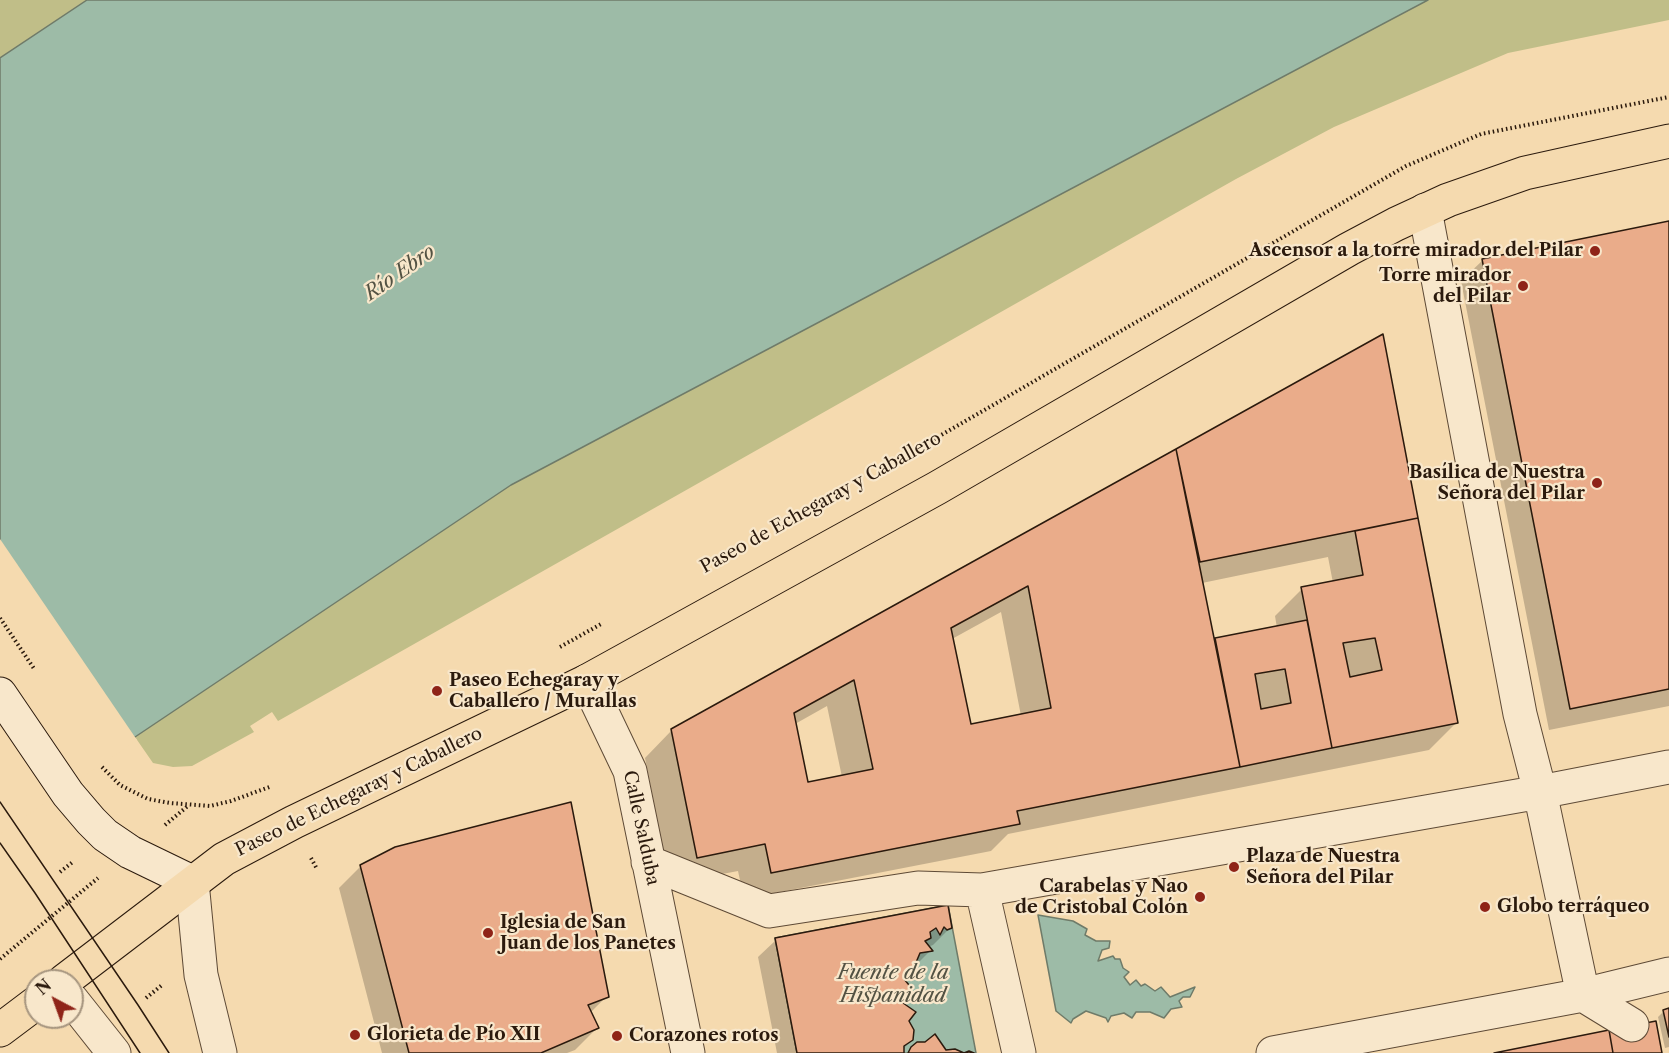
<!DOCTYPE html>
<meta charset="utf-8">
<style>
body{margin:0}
#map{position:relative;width:1669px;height:1053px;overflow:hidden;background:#f5daaf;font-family:"Libre Caslon Text",serif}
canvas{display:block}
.north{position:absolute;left:24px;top:969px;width:60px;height:60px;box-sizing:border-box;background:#f8e7cb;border:2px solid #a6957f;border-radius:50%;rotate:319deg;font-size:16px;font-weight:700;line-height:24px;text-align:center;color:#2b1a0d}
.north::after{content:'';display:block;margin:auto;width:21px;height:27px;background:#8f2418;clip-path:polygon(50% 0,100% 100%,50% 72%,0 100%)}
</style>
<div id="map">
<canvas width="1669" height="1053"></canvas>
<div class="north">N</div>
</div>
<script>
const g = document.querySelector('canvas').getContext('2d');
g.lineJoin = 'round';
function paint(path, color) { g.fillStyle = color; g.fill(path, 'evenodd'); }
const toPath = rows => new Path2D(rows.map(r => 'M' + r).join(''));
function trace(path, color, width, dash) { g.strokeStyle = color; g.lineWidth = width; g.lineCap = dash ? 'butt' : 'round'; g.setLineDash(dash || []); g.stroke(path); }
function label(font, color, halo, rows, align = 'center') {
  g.font = font + ' "Libre Caslon Text",serif'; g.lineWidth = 4.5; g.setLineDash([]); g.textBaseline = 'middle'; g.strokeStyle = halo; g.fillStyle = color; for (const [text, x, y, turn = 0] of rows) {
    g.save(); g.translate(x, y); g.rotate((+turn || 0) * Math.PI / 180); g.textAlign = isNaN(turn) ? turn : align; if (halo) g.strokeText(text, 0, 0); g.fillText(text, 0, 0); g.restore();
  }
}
const green = toPath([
 [0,0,87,0,0,58],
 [1428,0,1669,0,1669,20,1508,53,1334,127,1236,179,278,721,272,712,250,726,254,732,192,766,173,767,153,763,135,737,511,485]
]);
const water = toPath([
 [87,0,1428,0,511,485,135,737,0,831,0,58,87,0],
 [948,905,976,1053,797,1053,775,938,948,905],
 [1038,915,1073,921,1087,929,1085,935,1096,941,1110,941,1109,948,1102,950,1098,961,1113,956,1115,959,1120,959,1123,968,1129,972,1124,977,1130,985,1136,980,1141,986,1145,984,1155,991,1161,987,1170,997,1195,987,1190,997,1183,997,1179,1001,1182,1007,1171,1009,1164,1018,1150,1012,1136,1012,1132,1018,1124,1013,1111,1016,1108,1022,1106,1018,1086,1011,1073,1019,1071,1023,1056,1011,1038,915]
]);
const pier = toPath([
 [0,539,137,740,0,834]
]);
const shadow = toPath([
 [1669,223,1669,706,1549,730,1461,281,1483,260],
 [1382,336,1456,723,1429,750,1008,834,991,851,744,899,738,871,670,884,645,758,672,730],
 [1328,557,1333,583,1302,589,1275,616,1277,628,1214,640,1202,583],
 [1001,612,1021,716,970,725,952,639],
 [827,706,842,777,807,783,795,724],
 [361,866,607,996,590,1013,597,1028,575,1050,567,1053,382,1053,339,888],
 [947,907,951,927,933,945,928,947,931,950,902,979,900,1003,912,1040,903,1049,902,1053,777,1053,758,957,776,940],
 [1669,1010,1669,1047,1665,1048,1658,1017,1664,1011]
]);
const building = toPath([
 [1669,221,1669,689,1570,709,1482,259,1669,221],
 [1383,334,1418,518,1200,562,1176,449,1383,334],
 [1176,449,1240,767,1017,811,1020,824,771,873,765,844,697,858,671,729,1176,449],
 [1028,586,1051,708,971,724,951,628,1028,586],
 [854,680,873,769,808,782,794,713,854,680],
 [1418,518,1458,723,1332,748,1301,587,1363,575,1355,531,1418,518],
 [1375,638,1382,670,1350,677,1343,643,1375,638],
 [1307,620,1332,748,1240,767,1215,638,1307,620],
 [1285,669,1291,703,1261,709,1255,674,1285,669],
 [571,802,609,997,588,1005,599,1028,541,1053,409,1053,360,865,395,847,571,802],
 [948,905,952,928,947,930,944,927,940,935,936,928,930,932,931,938,925,941,933,951,920,953,912,972,904,979,909,985,910,992,903,1003,916,1012,909,1021,914,1030,913,1040,904,1046,904,1053,797,1053,775,938,948,905],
 [1669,1008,1669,1037,1663,1010,1669,1008],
 [1656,1021,1662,1053,1613,1053,1609,1030,1656,1021],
 [1609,1030,1613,1053,1494,1053,1609,1030],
 [935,1034,946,1050,955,1049,964,1053,969,1051,974,1053,908,1053,911,1047,917,1042,925,1042,935,1034]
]);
const path = toPath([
 [891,464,1406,166,1481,134,1669,97],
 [0,618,35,670],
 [560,647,601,624],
 [102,767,120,785,148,799,170,803,210,806,231,801,272,786],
 [165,825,189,805],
 [311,858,317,869],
 [60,872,74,861],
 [0,959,98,878],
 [146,998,162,985]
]);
const street = toPath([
 [1425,210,1520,714,1540,792,1583,995,1632,1025],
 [587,681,630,771,688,1053],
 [648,862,769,911,918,888,982,890,1540,792,1669,767],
 [192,882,201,975,220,1053],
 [982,890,1019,1053],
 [72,1000,114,1053],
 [1273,1053,1583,995,1669,974]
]);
const secondary = toPath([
 [0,694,68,794,91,821,105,835,130,852,192,882]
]);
const primary = toPath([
 [64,981,224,859,294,822,587,681,937,488,1349,249,1396,224,1448,200,1525,173,1669,141],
 [0,1030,36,1003]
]);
const tram = toPath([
 [0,802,138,1005,169,1053],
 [0,843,35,893,140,1053]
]);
const markers = [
 [1595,251,6,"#8f2418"],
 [1523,286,6,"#8f2418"],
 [1597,483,6,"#8f2418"],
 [437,691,6,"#8f2418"],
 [1234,867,6,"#8f2418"],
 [1200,897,6,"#8f2418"],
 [1485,907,6,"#8f2418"],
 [488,933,6,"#8f2418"],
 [355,1035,6,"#8f2418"],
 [617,1036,6,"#8f2418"]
];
const poiNames = [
 ["Ascensor a la torre mirador del Pilar",1583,251,"right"],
 ["Torre mirador",1511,276,"right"],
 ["del Pilar",1511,297,"right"],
 ["Basílica de Nuestra",1585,473,"right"],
 ["Señora del Pilar",1585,494,"right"],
 ["Paseo Echegaray y",449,681],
 ["Caballero / Murallas",449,702],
 ["Plaza de Nuestra",1246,857],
 ["Señora del Pilar",1246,878],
 ["Carabelas y Nao",1188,887,"right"],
 ["de Cristobal Colón",1188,908,"right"],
 ["Globo terráqueo",1497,907],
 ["Iglesia de San",500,923],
 ["Juan de los Panetes",500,944],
 ["Glorieta de Pío XII",367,1035],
 ["Corazones rotos",629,1036]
];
const streetNames = [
 ["Paseo de Echegaray y Caballero",821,503,-29],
 ["Paseo de Echegaray y Caballero",359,792,-26],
 ["Calle Salduba",641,828,78]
];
const waterNames = [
 ["Río Ebro",400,273,-35],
 ["Fuente de la",893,973],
 ["Hispanidad",893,996]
];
paint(green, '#c0be88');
paint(water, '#9dbba7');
trace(water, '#6f7b69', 1.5);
paint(pier, '#f5daaf');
paint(shadow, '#0003');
paint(building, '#eaac8a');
trace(building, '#2b1a0d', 1.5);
trace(street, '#5e4a36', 35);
trace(secondary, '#2b1a0d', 35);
trace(primary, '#2b1a0d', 35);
trace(path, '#2b1a0d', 4, [1.5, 3]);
trace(street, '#f8e7cb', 33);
trace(secondary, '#f8e7cb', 33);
trace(primary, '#f5daaf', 33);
trace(tram, '#2b1a0d', 1.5);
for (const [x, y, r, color] of markers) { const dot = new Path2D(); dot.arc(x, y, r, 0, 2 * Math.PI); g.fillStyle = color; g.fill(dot); trace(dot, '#f8e7cb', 2); }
label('bold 18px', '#2b1a0d', '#f8e7cb', poiNames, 'left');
label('18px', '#2b1a0d', '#f8e7cb', streetNames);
label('italic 20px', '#535243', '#f8e7cb', waterNames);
</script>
